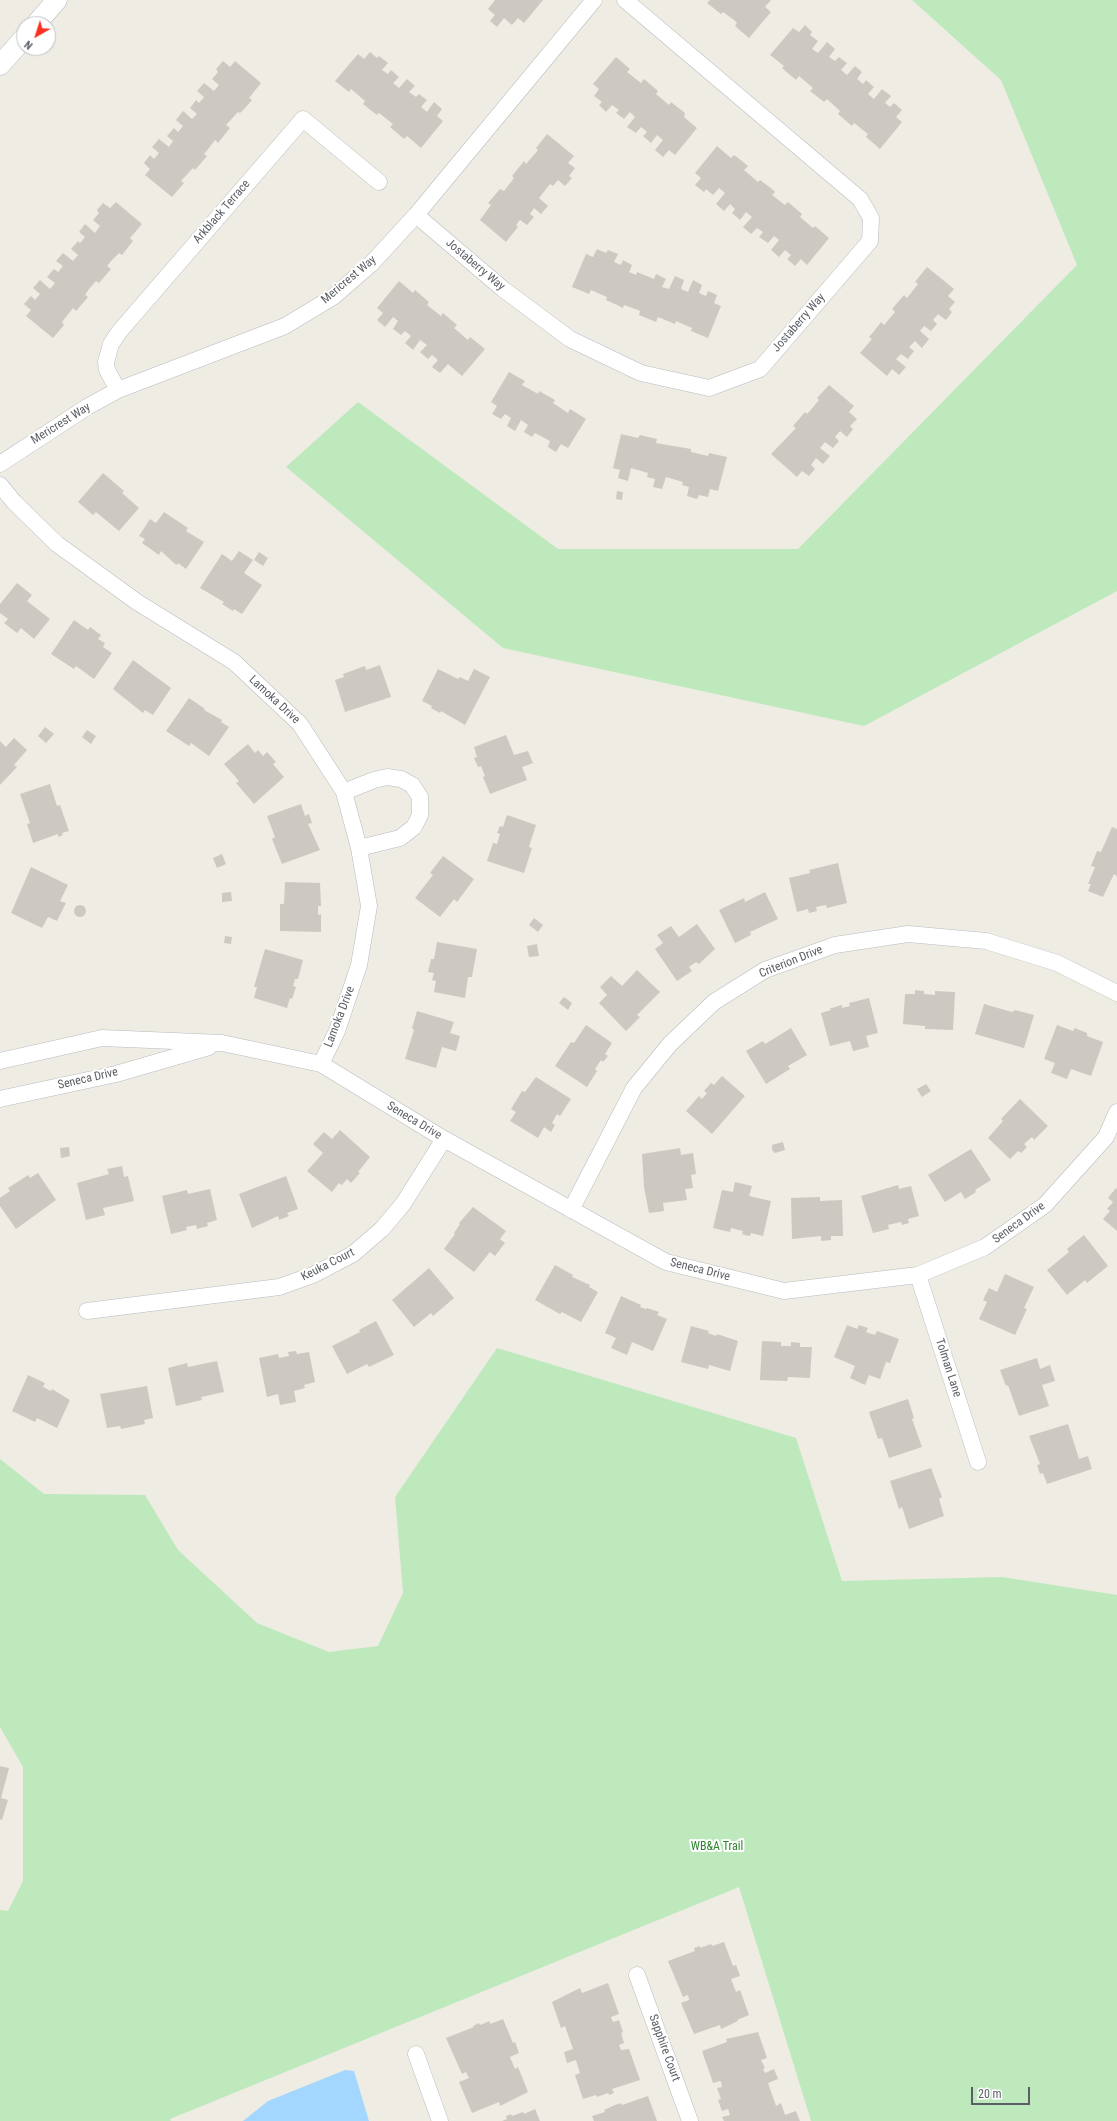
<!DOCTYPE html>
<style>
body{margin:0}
#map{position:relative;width:1117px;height:2121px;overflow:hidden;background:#efece3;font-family:"Roboto Condensed",sans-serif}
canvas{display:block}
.north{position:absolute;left:16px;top:16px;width:40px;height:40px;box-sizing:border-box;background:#fff;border:1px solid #bdbfc1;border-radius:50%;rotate:219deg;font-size:11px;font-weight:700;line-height:16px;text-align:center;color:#5b5f65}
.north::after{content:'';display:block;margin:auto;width:14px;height:18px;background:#f92f1f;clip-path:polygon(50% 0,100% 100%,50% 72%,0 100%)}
.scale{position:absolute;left:971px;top:2087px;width:59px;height:18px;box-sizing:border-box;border:2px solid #5b5f65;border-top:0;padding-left:5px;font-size:12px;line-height:14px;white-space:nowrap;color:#5b5f65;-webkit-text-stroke:3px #fff;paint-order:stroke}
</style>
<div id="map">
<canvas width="1117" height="2121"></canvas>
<div class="north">N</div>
<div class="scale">20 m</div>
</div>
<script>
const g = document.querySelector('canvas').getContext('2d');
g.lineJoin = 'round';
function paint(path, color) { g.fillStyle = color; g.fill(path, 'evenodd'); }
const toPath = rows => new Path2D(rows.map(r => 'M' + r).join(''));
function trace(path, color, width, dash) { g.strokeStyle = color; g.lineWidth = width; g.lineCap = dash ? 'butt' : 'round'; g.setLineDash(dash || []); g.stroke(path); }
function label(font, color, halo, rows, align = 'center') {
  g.font = font + ' "Roboto Condensed",sans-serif'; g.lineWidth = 4; g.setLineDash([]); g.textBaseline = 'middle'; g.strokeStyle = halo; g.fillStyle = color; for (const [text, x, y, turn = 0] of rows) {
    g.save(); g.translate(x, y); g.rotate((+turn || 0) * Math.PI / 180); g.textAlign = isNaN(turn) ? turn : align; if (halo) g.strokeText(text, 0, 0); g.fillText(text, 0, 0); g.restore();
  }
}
const green = toPath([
 [912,0,1117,0,1117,591,864,726,503,648,286,467,358,402,558,549,798,549,1077,265,1001,80],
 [497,1348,796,1438,842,1581,1002,1577,1117,1595,1117,2121,811,2121,739,1887,170,2119,171,2121,0,2121,0,1910,8,1911,23,1881,23,1767,0,1727,0,1459,44,1494,145,1495,178,1550,257,1623,329,1652,378,1646,403,1593,395,1497]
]);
const water = toPath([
 [345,2070,354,2071,369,2121,243,2121,268,2101]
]);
const building = toPath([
 [495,0,543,0,524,23,518,18,512,25,504,18,497,27,490,21,495,15,488,9],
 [710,0,771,0,765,7,771,12,749,38,735,26,737,23,734,20,723,12,721,14,707,3],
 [805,25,812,32,810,35,818,41,812,49,818,53,827,42,835,49,829,57,835,61,839,57,847,63,841,70,847,75,855,66,862,72,857,79,863,84,866,80,874,87,868,94,874,99,882,89,891,96,885,103,890,107,894,103,902,110,896,117,902,122,880,149,866,137,868,134,854,123,852,126,838,114,840,111,827,99,824,102,810,91,813,88,799,76,796,80,782,68,784,66,770,55,793,28,799,32],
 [370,52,377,58,379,56,388,63,382,70,388,74,391,70,399,77,393,83,399,88,407,79,415,86,409,92,416,97,419,94,427,100,421,107,427,112,434,102,442,109,437,116,443,121,421,148,407,136,404,139,390,127,393,124,379,113,377,115,368,108,363,104,365,101,351,89,349,92,335,81,358,54,364,59],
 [616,57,630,69,627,72,641,83,644,79,658,91,656,94,669,105,671,102,685,113,684,117,697,128,675,155,669,150,663,157,655,150,663,140,657,135,651,143,643,136,647,132,641,127,636,133,627,127,635,117,630,112,624,119,616,113,619,110,612,105,606,112,599,105,602,102,594,96,599,89,593,84],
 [223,61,230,67,235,61,261,83,249,98,252,100,245,108,240,113,238,112,226,125,230,128,218,143,215,140,209,148,204,154,207,156,195,170,193,168,181,181,184,183,172,197,145,175,150,169,144,163,150,155,154,159,159,153,152,147,159,139,169,147,173,141,167,136,174,128,178,132,183,126,176,120,183,111,192,119,197,114,190,108,196,100,199,103,204,97,197,91,204,83,214,91,219,85,212,79,218,72,216,69],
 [547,134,574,156,568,163,575,168,569,176,572,178,565,186,558,180,553,186,550,184,539,198,548,206,541,214,534,208,530,214,534,217,527,225,520,220,516,225,518,227,506,242,480,220,491,205,488,203,500,189,504,191,514,178,512,176,524,161,526,164,538,150,536,148],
 [717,146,731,158,734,155,737,157,748,166,744,170,758,182,760,180,772,189,775,192,772,195,785,205,788,202,802,214,800,217,813,228,815,226,829,238,807,265,801,259,795,266,787,259,791,255,785,250,779,257,771,250,779,240,774,236,768,243,759,237,763,232,757,228,751,234,743,227,752,217,746,212,740,220,732,213,735,209,730,204,724,211,716,204,725,193,719,188,713,195,706,189,704,192,695,185,701,178,695,173],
 [116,202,142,224,130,238,133,241,122,255,119,253,112,260,107,266,111,269,99,283,96,281,89,289,85,295,88,297,76,311,73,308,62,322,64,325,53,338,26,316,31,310,24,304,31,296,35,300,40,294,33,288,40,280,50,289,55,283,47,277,54,269,58,272,63,266,56,261,63,253,73,261,78,255,71,249,78,241,80,243,85,237,79,232,85,224,95,233,100,226,93,220,99,213,97,210,103,203,110,208],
 [597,249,606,253,608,250,618,254,614,262,621,265,623,260,632,265,629,272,636,275,637,272,654,279,656,274,666,279,662,287,669,289,675,276,684,280,681,289,688,292,693,280,702,285,699,293,706,296,708,291,717,295,714,303,721,306,708,338,691,331,692,328,676,321,675,324,658,317,656,322,639,315,640,311,638,310,624,305,623,308,617,305,606,300,607,297,591,290,589,294,572,287,586,254,593,257],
 [927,267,954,289,948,296,955,302,949,309,952,312,946,320,938,314,933,320,937,324,931,331,924,326,920,331,929,339,922,348,915,341,909,347,914,351,908,359,901,354,896,359,906,367,899,375,892,369,887,376,860,353,872,339,869,337,874,331,881,322,884,325,895,312,892,309,904,295,907,298,918,284,915,282],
 [399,281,413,293,415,290,429,302,427,305,441,316,443,313,457,325,454,328,468,340,470,337,485,349,462,376,448,364,440,373,432,367,438,360,432,355,428,359,420,352,427,345,420,340,413,350,405,343,411,336,405,331,401,335,393,329,398,321,393,317,385,327,377,320,383,313,377,308],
 [509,372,525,381,522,385,538,394,539,391,555,400,553,403,568,413,570,409,586,419,568,448,561,444,556,452,548,447,550,441,535,433,532,437,524,432,528,425,521,420,515,431,507,426,511,418,505,414,501,419,492,414,497,406,491,402],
 [829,385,854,406,849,412,857,419,850,426,853,429,847,437,840,431,835,437,839,441,833,448,825,442,820,448,830,456,823,464,816,458,811,465,815,469,809,476,802,471,797,477,771,454,796,428,793,426,805,412,807,414,809,412,819,400,817,398],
 [621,434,638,438,640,435,657,439,656,443,691,449,691,452,708,456,709,453,727,457,718,491,710,489,708,497,699,495,697,499,687,496,689,487,682,485,683,482,666,477,662,489,653,487,655,479,647,477,648,473,631,468,628,481,618,478,620,470,613,468],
 [103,473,124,491,122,493,139,508,119,531,96,512,93,515,78,502],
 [617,491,623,492,622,500,616,499],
 [164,512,188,528,186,531,204,542,186,569,178,563,177,565,174,563,161,551,159,555,142,543,145,539,139,536,150,519,156,523],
 [239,551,253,560,244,573,262,585,242,614,234,609,233,611,222,604,224,602,200,588,222,554,232,561],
 [259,552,268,558,263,566,254,560],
 [17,583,32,595,27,601,50,619,34,639,21,628,17,633,4,623,8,619,0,613,0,604],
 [74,620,88,630,90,627,101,635,98,639,105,643,103,647,112,653,94,679,76,666,74,669,51,654],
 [133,660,171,688,153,715,145,710,143,713,113,689],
 [380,665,391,697,345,712,335,680,344,677,343,674,365,666,366,670],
 [438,669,458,679,460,677,468,681,474,669,490,677,465,725,441,711,440,713,431,708,432,706,422,701],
 [189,698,205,709,204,710,222,720,221,722,229,727,209,756,191,743,189,746,166,731],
 [45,727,54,734,46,743,38,736],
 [87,730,96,736,91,744,82,737],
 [506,735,514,755,528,751,533,763,522,767,527,780,490,794,483,777,485,776,481,766,478,767,474,758,477,757,474,747],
 [14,738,27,750,14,765,17,767,0,785,0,741,6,747],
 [248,744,255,753,258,750,263,756,267,752,276,762,273,764,284,777,254,804,236,783,239,781,224,764],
 [50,784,57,806,60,805,69,831,62,833,63,835,58,837,58,834,33,843,27,824,30,823,20,794],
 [301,804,305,816,309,814,312,823,308,824,320,850,282,864,272,839,275,837,267,816],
 [507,815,536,825,529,847,532,848,524,873,487,861,493,843,497,844,500,834,497,833,500,826,503,827],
 [1112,827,1117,829,1117,876,1114,874,1103,897,1088,891,1091,884,1088,884,1095,867,1091,866,1097,851,1101,852],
 [222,854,226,864,217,868,213,858],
 [443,856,474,879,457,902,454,899,440,917,415,898,433,875,430,873],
 [838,863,847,903,827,908,826,905,816,907,817,911,809,913,808,909,797,912,789,878,810,873,809,870],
 [31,867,68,885,60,901,66,903,57,921,48,917,42,928,11,913],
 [285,882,320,883,321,906,318,906,318,915,321,914,321,932,280,931,280,904,284,904],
 [231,892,232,901,222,902,222,893],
 [765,892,778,919,750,932,751,935,735,943,719,910,744,898,745,902],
 '74 911a6 6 0 1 1 12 0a6 6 0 1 1-12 0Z',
 [534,918,543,925,538,932,529,925],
 [697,924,715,949,699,964,696,962,689,967,692,971,677,981,655,949,663,943,657,935,671,926,679,937],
 [225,936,232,937,231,944,224,943],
 [437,942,477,949,472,977,468,977,465,998,434,992,436,981,432,980,434,973,428,972,431,959,434,959],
 [537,944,539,956,529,957,527,946],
 [265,949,303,960,298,979,295,979,293,986,296,987,292,999,290,998,287,1008,254,998,257,987,254,987],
 [637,970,660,992,637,1015,640,1017,626,1031,599,1003,607,995,600,987,611,976,622,986],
 [915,990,924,991,924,994,935,995,935,991,955,992,953,1030,925,1029,925,1026,903,1024,905,994,915,994],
 [564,997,572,1003,568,1010,559,1003],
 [869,998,878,1033,866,1036,869,1047,853,1051,850,1041,830,1046,821,1013,831,1010,830,1008,832,1008,842,1005,842,1008,850,1006,849,1003],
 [984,1004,1012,1012,1015,1010,1034,1015,1024,1048,975,1034],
 [417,1011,454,1022,450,1033,460,1036,456,1051,442,1047,436,1068,405,1059,414,1030,412,1028],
 [586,1025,612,1043,605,1054,608,1056,603,1062,601,1060,595,1069,597,1071,587,1087,555,1066,571,1042,574,1043],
 [1057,1025,1073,1031,1075,1028,1087,1033,1087,1036,1103,1042,1091,1076,1071,1069,1067,1079,1051,1073,1055,1063,1044,1059],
 [791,1028,807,1055,788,1066,790,1069,766,1084,746,1051,763,1041,765,1044],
 [722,1076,745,1096,712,1134,686,1111,699,1096,702,1099,707,1093,704,1091,711,1083,714,1085],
 [536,1077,571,1099,560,1116,557,1114,552,1123,555,1125,551,1132,544,1127,538,1138,510,1121,516,1112,511,1109,522,1091,525,1092],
 [926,1084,931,1091,922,1097,917,1089],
 [1020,1099,1048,1126,1034,1140,1032,1137,1024,1144,1027,1147,1021,1153,1018,1151,1010,1159,988,1138,1003,1121,1001,1119],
 [340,1130,370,1157,358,1172,360,1173,351,1183,347,1179,342,1185,339,1183,332,1192,307,1171,323,1153,313,1144,324,1132,332,1139],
 [783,1142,785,1150,775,1153,772,1150,772,1145],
 [69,1147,70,1156,61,1158,60,1148],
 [680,1148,681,1155,693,1153,696,1174,691,1175,693,1188,685,1189,687,1200,663,1203,664,1211,649,1213,644,1187,642,1154],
 [971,1149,991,1180,975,1190,976,1192,965,1199,961,1192,945,1202,928,1175],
 [122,1166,124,1177,128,1176,134,1201,103,1208,105,1215,86,1220,77,1183,109,1174,107,1169],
 [38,1173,56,1200,16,1229,0,1206,0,1198,10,1191,8,1188,19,1181,28,1175,30,1178],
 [286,1176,298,1209,287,1213,289,1216,279,1220,278,1216,252,1228,239,1194],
 [735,1182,752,1186,749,1196,771,1201,763,1236,751,1233,750,1236,745,1235,742,1234,743,1231,731,1228,730,1232,713,1228,722,1190,733,1192],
 [898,1185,899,1189,911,1186,919,1216,908,1219,909,1223,902,1225,901,1222,888,1225,889,1229,873,1233,861,1196],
 [1116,1188,1117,1189,1117,1231,1103,1219,1110,1211,1107,1209,1113,1202,1108,1198],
 [210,1189,217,1220,207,1223,208,1226,197,1229,196,1225,186,1227,187,1230,171,1234,162,1196,187,1190,188,1194],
 [820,1197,820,1201,842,1200,843,1236,831,1236,831,1240,821,1241,821,1236,792,1239,791,1198],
 [473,1207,506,1231,500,1239,505,1243,495,1256,490,1252,474,1272,444,1249,455,1234,454,1233,460,1224,459,1223],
 [1084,1235,1108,1266,1087,1283,1085,1280,1067,1295,1047,1270,1069,1252,1067,1249],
 [555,1265,573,1275,572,1277,590,1285,589,1287,598,1292,581,1322,562,1312,560,1314,535,1300],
 [429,1268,454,1298,433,1316,431,1313,414,1327,392,1300],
 [1005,1274,1034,1287,1024,1308,1027,1309,1015,1335,979,1319,987,1302,983,1300,989,1288,997,1292],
 [621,1296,641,1305,640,1307,646,1309,647,1308,659,1312,657,1315,667,1319,653,1351,632,1342,627,1355,611,1348,616,1338,605,1333],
 [376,1321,394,1355,369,1367,367,1364,347,1374,332,1346,360,1332,359,1330],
 [847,1325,857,1329,859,1325,868,1328,866,1332,875,1335,877,1331,899,1339,890,1363,886,1362,880,1379,869,1375,865,1385,850,1378,855,1366,834,1357],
 [691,1326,709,1331,708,1333,716,1336,717,1334,738,1341,730,1371,709,1365,708,1369,681,1362],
 [762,1341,781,1342,781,1346,791,1346,791,1342,800,1343,800,1347,812,1347,810,1378,788,1377,787,1381,760,1380],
 [296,1351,297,1354,309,1352,315,1382,304,1385,305,1388,294,1391,296,1402,280,1405,278,1394,267,1397,259,1358,278,1354,279,1358,289,1356,288,1352],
 [1037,1358,1040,1369,1050,1365,1055,1381,1042,1385,1049,1406,1019,1416,1008,1385,1006,1386,1000,1370],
 [217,1361,224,1392,201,1397,202,1400,176,1406,168,1368,187,1363,188,1367],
 [28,1375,45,1383,43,1387,51,1391,52,1389,70,1400,57,1428,37,1418,35,1422,12,1411],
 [147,1386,153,1418,144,1420,145,1424,121,1429,120,1426,107,1428,100,1394],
 [908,1399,914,1418,912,1419,922,1447,889,1458,882,1438,878,1439,869,1412],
 [1068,1424,1079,1459,1088,1456,1092,1469,1047,1484,1043,1473,1040,1474,1037,1465,1040,1464,1029,1436],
 [931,1468,942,1497,939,1499,944,1516,909,1529,902,1507,899,1509,890,1481],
 [0,1766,9,1768,1,1798,8,1800,2,1820,0,1819],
 [724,1942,733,1966,736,1965,740,1976,731,1979,736,1992,740,1990,749,2015,737,2020,738,2021,721,2029,720,2025,694,2034,681,2003,689,2000,689,1999,688,1995,683,1997,668,1961,695,1951,694,1948,700,1946,700,1948,711,1944,712,1946],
 [608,1983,619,2014,611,2017,613,2022,619,2020,623,2032,621,2033,624,2043,619,2045,621,2050,629,2049,640,2080,612,2089,614,2093,609,2095,608,2093,597,2097,596,2095,583,2099,575,2075,580,2073,576,2060,567,2063,564,2052,573,2049,565,2026,561,2028,552,2002,580,1988,582,1993],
 [503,2019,513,2043,515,2042,519,2053,510,2057,515,2069,518,2067,528,2092,500,2106,499,2102,472,2113,459,2082,469,2078,466,2072,462,2074,446,2038,474,2027,473,2026,479,2023,480,2025,490,2021,490,2024],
 [758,2032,767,2058,761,2060,765,2068,763,2069,765,2073,774,2069,778,2079,768,2083,776,2106,781,2103,785,2115,796,2111,800,2121,724,2121,722,2117,730,2115,728,2109,722,2111,718,2100,721,2099,717,2088,722,2087,721,2082,720,2081,713,2083,702,2051,727,2042,726,2039],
 [648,2096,657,2121,594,2121,592,2116,605,2112,604,2110,615,2105,621,2103,622,2105],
 [535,2109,540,2121,502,2121,507,2119,506,2116,509,2115,511,2114,512,2116,523,2112,524,2114]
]);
const minor = toPath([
 [416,215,503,289,570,339,641,373,709,388,760,369,870,241,871,218,860,199,625,0],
 [118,390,107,370,106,362,111,344,119,332,303,119,379,182],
 [0,464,87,407,118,390,285,326,333,297,371,264,416,215,594,0],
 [0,485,14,502,57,544,137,602,234,662,300,724,344,792,359,848,369,906,359,965,337,1031,321,1064],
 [344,792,374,780,387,777,401,779,412,785,420,797,420,815,414,827,400,838,359,848],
 [0,1061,102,1038,222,1043,321,1064,444,1139,666,1262,784,1291,918,1275,985,1247,1045,1205,1106,1137,1117,1112],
 [0,1099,116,1074,209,1047],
 [571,1210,634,1088,670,1044,714,1002,765,970,835,945,908,934,986,941,1057,963,1117,993],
 [918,1275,978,1462],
 [87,1311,279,1287,313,1275,353,1254,382,1229,403,1204,444,1139],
 [637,1975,690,2121],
 [416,2054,440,2121]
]);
const tertiary = toPath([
 [36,24,57,0],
 [0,65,24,38]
]);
const streetNames = [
 ["Arkblack Terrace",222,212,-49],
 ["Jostaberry Way",475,265,40],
 ["Mericrest Way",349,280,-40],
 ["Jostaberry Way",799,323,-49],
 ["Mericrest Way",61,424,-32],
 ["Lamoka Drive",274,700,43],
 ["Criterion Drive",791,962,-22],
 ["Lamoka Drive",340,1017,-69],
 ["Seneca Drive",88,1079,-13],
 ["Seneca Drive",414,1121,31],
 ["Seneca Drive",1019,1223,-36],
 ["Keuka Court",328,1265,-27],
 ["Seneca Drive",700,1270,14],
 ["Tolman Lane",948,1368,72],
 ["Sapphire Court",664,2048,70]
];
const parkNames = [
 ["WB&A Trail",717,1847]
];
paint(green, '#bde9bd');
paint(water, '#a3d7ff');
paint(building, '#ccc9c2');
trace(minor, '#b8bbc0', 17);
trace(tertiary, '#b8bbc0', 21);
trace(minor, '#fff', 16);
trace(tertiary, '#fff', 20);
label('12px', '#5b5f65', '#fff', streetNames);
label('12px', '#2c8330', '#fff', parkNames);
</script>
